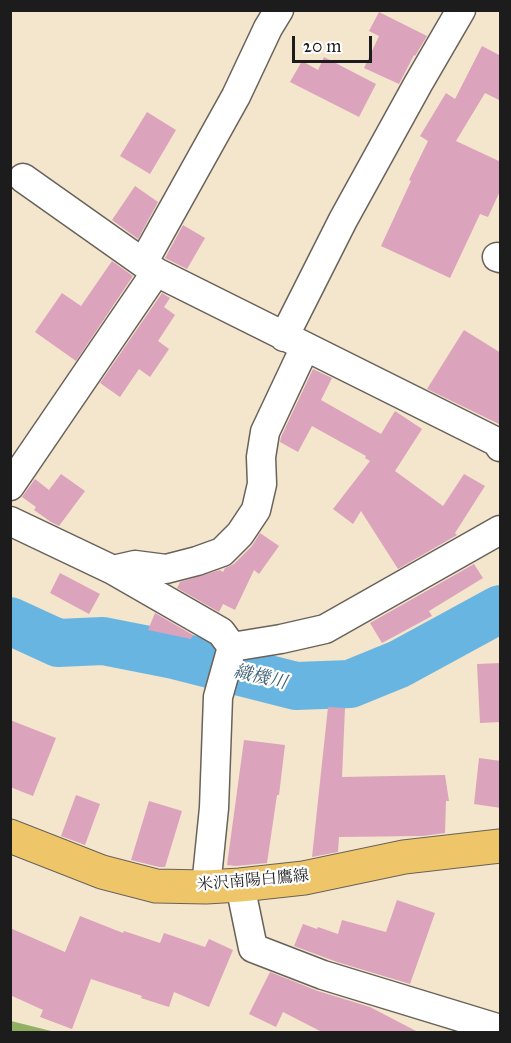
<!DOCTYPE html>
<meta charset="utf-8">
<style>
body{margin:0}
#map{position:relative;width:511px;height:1043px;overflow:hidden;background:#f4e5cd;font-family:"IM FELL Great Primer",serif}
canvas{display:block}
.frame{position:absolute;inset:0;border:12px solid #1c1c1c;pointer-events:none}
.scale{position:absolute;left:292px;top:36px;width:80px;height:27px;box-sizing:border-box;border:3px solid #1c1c1c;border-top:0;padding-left:8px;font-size:18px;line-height:21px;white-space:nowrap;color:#1c1c1c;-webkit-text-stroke:4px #fff;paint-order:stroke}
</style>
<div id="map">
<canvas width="511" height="1043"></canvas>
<div class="frame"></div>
<div class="scale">20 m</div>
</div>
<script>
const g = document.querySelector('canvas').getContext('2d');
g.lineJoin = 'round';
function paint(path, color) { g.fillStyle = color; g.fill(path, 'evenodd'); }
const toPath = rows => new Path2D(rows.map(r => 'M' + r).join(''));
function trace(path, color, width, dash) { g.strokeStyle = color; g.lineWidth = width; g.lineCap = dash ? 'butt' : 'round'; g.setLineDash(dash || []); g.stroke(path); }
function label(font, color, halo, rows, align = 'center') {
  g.font = font + ' "IM FELL Great Primer","Noto Serif JP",serif'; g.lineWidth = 4.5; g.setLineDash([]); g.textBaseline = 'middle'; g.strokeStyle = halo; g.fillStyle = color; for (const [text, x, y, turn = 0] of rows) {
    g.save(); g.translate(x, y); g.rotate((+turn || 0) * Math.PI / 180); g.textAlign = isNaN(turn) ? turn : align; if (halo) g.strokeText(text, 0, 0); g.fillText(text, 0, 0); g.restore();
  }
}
const forest = toPath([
 [10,1021,11,1021,55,1032,11,1032]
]);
const river = toPath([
 [10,621,58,643,103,641,174,655,296,686,350,684,399,664,500,609]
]);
const building = toPath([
 [379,12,427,36,415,56,414,55,399,84,364,68,379,36,369,31],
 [482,46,501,56,501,101,485,93,456,141,501,162,501,189,488,217,480,214,450,278,381,246,411,181,409,180,428,141,420,136,446,93,455,99],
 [324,57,376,84,359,117,290,82,302,61,318,70],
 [147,112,176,130,150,174,120,156],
 [135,186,158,202,138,239,112,220],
 [183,225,205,238,187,269,165,258],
 [112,261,133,276,76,361,35,332,62,293,81,306],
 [162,293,170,298,164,307,175,315,158,341,169,349,150,377,139,369,120,397,100,383],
 [464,330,501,353,501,425,427,389],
 [313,369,332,378,321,400,381,434,395,411,422,429,395,471,443,506,464,474,485,486,455,533,457,535,398,569,361,511,353,524,333,509,370,461,365,458,366,456,312,426,298,452,280,442,281,437],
 [61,474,85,491,59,526,51,522,34,510,36,507,22,497,35,479,49,490],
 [260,533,279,546,259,574,254,570,235,610,223,604,219,612,177,588,180,582,220,570,223,572,225,568,234,564,252,546],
 [474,564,483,578,429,611,432,616,382,643,370,623],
 [60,573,100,594,89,614,50,593],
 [155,613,193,635,191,639,148,630],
 [501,663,501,722,480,723,477,664],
 [328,707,345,708,342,777,445,775,449,801,446,801,445,833,423,836,339,837,338,852,312,857],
 [10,720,56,738,33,796,10,787],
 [244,740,285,745,279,795,277,795,267,863,236,866,227,865],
 [479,758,501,761,501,808,474,804],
 [76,795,100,804,85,845,61,836],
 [149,801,182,811,165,867,159,867,131,860],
 [397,900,435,913,410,984,337,962,294,946,303,924,317,929,318,927,338,934,342,920,386,932],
 [80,916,123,933,124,931,160,943,164,933,205,947,209,939,233,950,209,1007,174,992,169,1007,141,998,142,996,91,979,72,1029,40,1017,43,1010,10,995,10,928,65,952],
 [270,972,318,991,370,1007,418,1032,322,1032,283,1012,276,1027,249,1014]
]);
const minor = toPath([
 [23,178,156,272,497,442,500,447],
 [497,257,500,258],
 [143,263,236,96,268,28,279,10],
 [284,337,343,220,418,84,461,10],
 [10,486,156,272],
 [10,521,113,570,221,632,232,647],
 [113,570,135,565,166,569,197,561,222,552,240,534,256,510,262,484,261,457,265,432,305,347],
 [232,647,281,639,325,629,500,530],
 [240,885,253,948,323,975,500,1029],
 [206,887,214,808,218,697,232,647]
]);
const major = toPath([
 [10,836,102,872,156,886,206,887,240,885,304,878,404,857,500,846]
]);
const streetNames = [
 ["米沢南陽白鷹線",253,881,-5]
];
const waterNames = [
 ["織機川",260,678,13]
];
paint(forest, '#91b064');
trace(river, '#69b5e2', 48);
paint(building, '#dca3bc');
trace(minor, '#68625a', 31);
trace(major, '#68625a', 35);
trace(minor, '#fff', 28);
trace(major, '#eec569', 33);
label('16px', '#1c1c1c', '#fff', streetNames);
label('italic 18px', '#3f6175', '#fff', waterNames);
</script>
